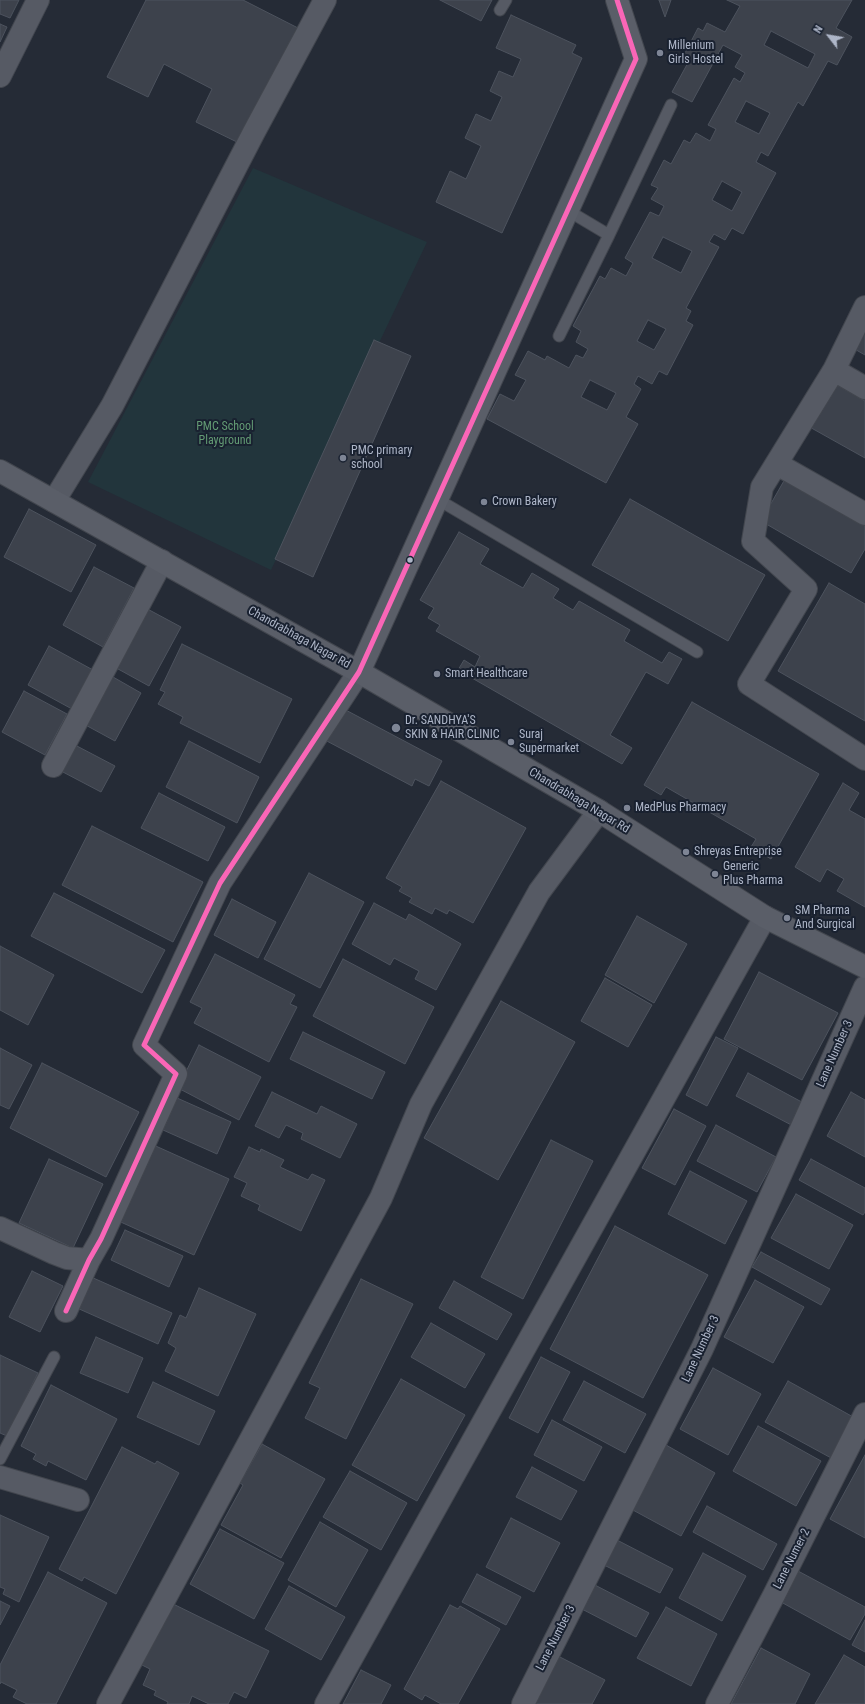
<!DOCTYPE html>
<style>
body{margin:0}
#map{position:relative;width:865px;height:1704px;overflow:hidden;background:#252b36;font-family:"Roboto Condensed",sans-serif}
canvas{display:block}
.north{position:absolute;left:809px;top:16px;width:40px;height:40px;-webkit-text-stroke:3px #192130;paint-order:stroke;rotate:301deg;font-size:11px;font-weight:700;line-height:16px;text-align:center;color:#aeb6c8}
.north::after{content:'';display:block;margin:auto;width:14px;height:18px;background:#aeb6c8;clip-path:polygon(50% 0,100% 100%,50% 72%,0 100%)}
</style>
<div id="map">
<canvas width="865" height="1704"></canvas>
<div class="north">N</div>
</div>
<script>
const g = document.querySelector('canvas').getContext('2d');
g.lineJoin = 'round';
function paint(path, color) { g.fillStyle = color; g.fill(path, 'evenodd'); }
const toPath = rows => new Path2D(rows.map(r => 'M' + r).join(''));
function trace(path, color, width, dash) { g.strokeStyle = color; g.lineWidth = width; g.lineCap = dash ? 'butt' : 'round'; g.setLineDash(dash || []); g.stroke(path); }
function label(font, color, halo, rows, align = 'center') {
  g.font = font + ' "Roboto Condensed",sans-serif'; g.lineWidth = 4; g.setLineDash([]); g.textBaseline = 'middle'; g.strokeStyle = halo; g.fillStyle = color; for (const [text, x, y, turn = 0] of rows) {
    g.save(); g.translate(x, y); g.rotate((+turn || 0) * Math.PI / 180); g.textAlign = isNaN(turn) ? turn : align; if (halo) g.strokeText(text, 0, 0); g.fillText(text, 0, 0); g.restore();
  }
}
const green = toPath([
 [253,168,427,242,271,570,88,482]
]);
const building = toPath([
 [0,0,19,0,10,18,0,14,0,0],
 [146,0,243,0,298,28,239,143,196,122,212,89,164,64,148,97,107,77,146,0],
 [440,0,492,0,481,21,440,0],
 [659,0,671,0,665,17,659,0],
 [727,0,852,0,836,28,852,37,837,65,828,61,803,106,798,102,768,156,761,152,756,162,776,173,743,234,732,228,725,240,714,234,709,242,719,247,686,308,691,311,686,321,693,325,667,375,659,371,652,384,638,376,634,384,641,389,626,417,638,424,606,483,487,419,500,394,514,401,526,380,515,375,528,351,545,360,547,356,569,368,576,355,583,358,588,349,576,342,581,331,573,326,600,276,605,279,611,268,626,276,633,263,625,258,650,212,659,216,664,206,651,199,658,188,651,185,664,160,671,164,684,140,690,143,696,133,710,141,716,129,708,125,734,78,740,82,745,73,735,67,742,55,723,45,692,102,672,92,690,59,684,55,698,28,703,31,707,23,725,32,740,6,727,0],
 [771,31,815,54,808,68,764,45,771,31],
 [746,101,770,113,759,134,735,122,746,101],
 [722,181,742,192,732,211,712,200,722,181],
 [663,237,692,251,681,273,652,258,663,237],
 [648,320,666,329,654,350,637,341,648,320],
 [590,380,616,393,607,410,581,397,590,380],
 [511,15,576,45,572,53,582,58,502,233,436,202,450,171,466,179,481,146,465,138,476,114,491,121,502,97,490,91,499,71,513,77,521,59,496,48,511,15],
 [0,24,7,27,0,42,0,24],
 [865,322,865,355,851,347,865,322],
 [374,340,411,356,313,577,275,559,374,340],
 [832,382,865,401,865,458,806,425,832,382],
 [785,479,865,525,865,549,851,573,761,521,785,479],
 [630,499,765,575,728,641,592,565,630,499],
 [29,509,96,545,71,592,4,557,29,509],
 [459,532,489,549,480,564,523,588,532,573,559,589,553,598,573,610,579,601,630,630,624,641,662,663,669,652,682,659,668,684,646,672,610,735,632,748,622,764,458,670,464,660,475,667,480,656,436,631,440,625,428,618,434,608,420,600,459,532],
 [94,567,134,588,103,647,63,625,94,567],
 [829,583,865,604,865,721,778,671,829,583],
 [140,605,181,627,149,686,109,664,140,605],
 [182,644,292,699,260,763,180,723,183,717,158,704,165,692,160,690,182,644],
 [49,646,93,670,72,709,28,685,49,646],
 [106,673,141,693,115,741,80,722,106,673],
 [24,691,67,714,45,755,2,732,24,691],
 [692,702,819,774,771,859,751,847,756,839,666,787,661,795,644,785,692,702],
 [340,707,442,761,429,786,415,779,412,786,323,739,340,707],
 [189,741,259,777,237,823,166,787,189,741],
 [75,745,115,766,101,792,61,771,75,745],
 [441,781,526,828,473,923,449,910,447,914,435,908,432,914,409,902,412,898,399,891,402,887,386,878,441,781],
 [843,783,859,793,849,810,865,819,865,907,837,891,844,879,827,869,820,882,795,867,843,783],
 [159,793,225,827,208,861,141,828,159,793],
 [92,826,203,882,173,942,62,885,92,826],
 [309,873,364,902,320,988,264,959,309,873],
 [54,893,165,950,142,993,31,936,54,893],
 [232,899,276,922,258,958,214,935,232,899],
 [374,903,406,920,409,914,461,944,436,990,415,979,419,971,394,958,390,965,352,944,374,903],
 [637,916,687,944,654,1003,605,975,637,916],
 [0,946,54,975,28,1025,0,1010,0,946],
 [215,954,295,995,290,1004,297,1007,269,1062,194,1023,202,1008,190,1002,215,954],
 [343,959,434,1007,405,1064,313,1016,343,959],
 [759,972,838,1013,802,1080,724,1039,759,972],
 [605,978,652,1005,628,1047,581,1021,605,978],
 [501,1001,575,1042,498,1180,424,1138,501,1001],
 [303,1032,385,1072,372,1099,290,1059,303,1032],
 [716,1037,738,1048,707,1106,686,1095,716,1037],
 [199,1045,261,1077,239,1120,178,1088,199,1045],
 [0,1048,32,1065,9,1109,0,1105,0,1048],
 [42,1063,139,1112,106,1177,10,1128,42,1063],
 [748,1073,811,1107,799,1129,736,1096,748,1073],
 [272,1092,317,1114,321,1106,357,1124,340,1158,301,1139,303,1133,286,1125,279,1138,255,1126,272,1092],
 [851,1092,865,1100,865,1157,827,1136,851,1092],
 [177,1098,231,1122,217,1154,163,1130,177,1098],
 [674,1109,706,1126,675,1185,642,1168,674,1109],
 [716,1125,776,1157,757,1192,697,1161,716,1125],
 [551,1140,593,1161,523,1299,481,1277,551,1140],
 [149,1143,229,1179,194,1255,114,1219,149,1143],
 [249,1147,260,1152,261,1149,284,1160,280,1167,308,1180,312,1174,325,1180,301,1231,258,1210,260,1205,241,1196,247,1183,234,1177,249,1147],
 [49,1159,103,1184,73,1248,19,1223,49,1159],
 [811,1159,865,1188,865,1212,863,1215,799,1180,811,1159],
 [690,1171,747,1201,725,1244,668,1214,690,1171],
 [796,1194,853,1225,829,1269,771,1238,796,1194],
 [615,1226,708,1275,643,1398,550,1349,615,1226],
 [125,1230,183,1256,169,1287,111,1260,125,1230],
 [761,1252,830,1289,821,1305,752,1267,761,1252],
 [32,1271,63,1286,40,1332,9,1317,32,1271],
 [91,1277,172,1313,158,1344,77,1308,91,1277],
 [361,1279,413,1304,346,1439,305,1418,320,1388,309,1383,361,1279],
 [755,1280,804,1307,773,1363,724,1337,755,1280],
 [454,1281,512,1314,497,1340,439,1308,454,1281],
 [199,1288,256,1314,218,1396,165,1371,176,1348,168,1343,180,1315,186,1318,199,1288],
 [431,1323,485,1354,465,1388,411,1357,431,1323],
 [96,1337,143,1358,128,1393,80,1373,96,1337],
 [0,1355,38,1373,7,1436,0,1433,0,1355],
 [541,1357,570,1372,538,1433,509,1418,541,1357],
 [713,1368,761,1394,728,1455,680,1429,713,1368],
 [401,1379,465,1415,417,1501,352,1465,401,1379],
 [584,1381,646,1414,625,1453,563,1420,584,1381],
 [788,1381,855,1418,833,1459,765,1422,788,1381],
 [153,1382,215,1411,199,1445,137,1417,153,1382],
 [51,1385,117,1419,86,1480,48,1461,46,1466,33,1459,36,1454,21,1446,51,1385],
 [552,1420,602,1447,584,1481,534,1455,552,1420],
 [758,1426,821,1461,796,1506,733,1471,758,1426],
 [262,1444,325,1479,281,1558,221,1525,243,1485,240,1483,262,1444],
 [666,1445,715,1473,681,1536,631,1509,666,1445],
 [122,1447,155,1464,157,1461,179,1473,116,1594,84,1577,82,1581,59,1569,122,1447],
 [865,1455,865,1538,830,1519,865,1455],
 [532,1467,577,1491,561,1520,516,1497,532,1467],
 [350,1471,407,1503,381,1550,323,1517,350,1471],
 [707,1506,777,1544,763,1570,693,1532,707,1506],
 [0,1515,49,1537,19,1602,3,1594,5,1589,0,1587,0,1515],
 [511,1518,560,1543,534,1592,486,1567,511,1518],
 [320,1522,368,1550,336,1607,288,1580,320,1522],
 [220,1529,284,1563,254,1619,190,1584,220,1529],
 [615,1539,673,1569,660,1593,602,1564,615,1539],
 [703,1553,746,1576,722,1621,679,1598,703,1553],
 [798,1571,865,1607,865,1614,850,1640,781,1602,798,1571],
 [48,1572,107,1603,56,1704,27,1704,13,1697,17,1690,1,1682,0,1684,0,1665,48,1572],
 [477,1574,521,1597,506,1625,462,1602,477,1574],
 [591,1583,649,1613,636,1637,578,1607,591,1583],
 [289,1586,345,1617,321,1660,265,1629,289,1586],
 [0,1601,10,1606,0,1625,0,1601],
 [167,1601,269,1651,246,1698,234,1692,228,1704,209,1704,192,1696,189,1704,167,1704,168,1702,154,1695,156,1691,143,1685,150,1669,136,1662,167,1601],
 [450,1605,458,1609,460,1606,500,1629,458,1704,441,1704,425,1695,422,1700,404,1689,450,1605],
 [666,1607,717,1634,691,1686,637,1658,666,1607],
 [865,1620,865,1652,852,1645,865,1620],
 [761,1648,810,1674,795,1704,731,1704,761,1648],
 [556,1655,605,1680,592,1704,530,1704,556,1655],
 [844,1655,865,1667,865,1704,815,1704,844,1655],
 [361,1670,391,1685,381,1704,343,1704,361,1670]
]);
const lane = toPath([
 [500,10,506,0],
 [567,210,609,235,671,105],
 [559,336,609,235],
 [437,499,697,652],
 [0,1459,54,1357]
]);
const street = toPath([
 [0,76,38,0],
 [865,307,834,370,762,487,753,541,806,589,749,684,865,759],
 [834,370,865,388],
 [777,464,865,514],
 [54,501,112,406,254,132,325,0],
 [53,766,162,561],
 [0,1228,54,1253,67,1258,89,1260],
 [66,1311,89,1260,101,1239,176,1074,144,1045,220,883,359,672],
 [0,1477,78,1500],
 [108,1704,381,1198,421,1104,539,892,599,811],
 [326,1704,765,917],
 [523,1704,702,1349,865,987],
 [717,1704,774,1595,865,1414]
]);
const secondary = toPath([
 [0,471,359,672,599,811,765,917,865,967],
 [359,672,636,59,617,0]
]);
const bus1 = toPath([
 [66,1311,89,1260,101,1239,176,1074,144,1045,220,883,359,672,636,59,617,0]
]);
const markers = [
 [660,53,4,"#7e8595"],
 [343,458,4,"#7e8595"],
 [484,502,4,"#7e8595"],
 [410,560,3.5,"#aeb6c8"],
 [437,674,4,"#7e8595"],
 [396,728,5,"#7e8595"],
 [511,742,4,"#7e8595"],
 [627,808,4,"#7e8595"],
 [686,852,4,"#7e8595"],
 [715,874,4,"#7e8595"],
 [787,918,4,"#7e8595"]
];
const poiNames = [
 ["Millenium",668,46],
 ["Girls Hostel",668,60],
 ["PMC primary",351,451],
 ["school",351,465],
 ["Crown Bakery",492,502],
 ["Smart Healthcare",445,674],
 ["Dr. SANDHYA'S",405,721],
 ["SKIN & HAIR CLINIC",405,735],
 ["Suraj",519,735],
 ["Supermarket",519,749],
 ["MedPlus Pharmacy",635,808],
 ["Shreyas Entreprise",694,852],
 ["Generic",723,867],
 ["Plus Pharma",723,881],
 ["SM Pharma",795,911],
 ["And Surgical",795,925]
];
const parkNames = [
 ["PMC School",225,427],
 ["Playground",225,441]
];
const streetNames = [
 ["Chandrabhaga Nagar Rd",299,638,29],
 ["Chandrabhaga Nagar Rd",579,801,31],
 ["Lane Number 3",835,1054,-66],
 ["Lane Number 3",701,1349,-65],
 ["Lane Numer 2",792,1559,-63],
 ["Lane Number 3",556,1638,-63]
];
paint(green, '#22353c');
paint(building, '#3d424c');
trace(building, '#4d535e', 1);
trace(lane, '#42464e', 13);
trace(street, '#42464e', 24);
trace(secondary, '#42464e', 24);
trace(lane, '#565a64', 11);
trace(street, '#565a64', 22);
trace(secondary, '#5a5e68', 22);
trace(bus1, '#fa66b7', 5);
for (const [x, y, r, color] of markers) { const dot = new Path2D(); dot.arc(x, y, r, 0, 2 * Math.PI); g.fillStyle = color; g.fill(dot); trace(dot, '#192130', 1.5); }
label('12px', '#aeb6c8', '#192130', poiNames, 'left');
label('12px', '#639b74', '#192130', parkNames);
label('12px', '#aeb6c8', '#192130', streetNames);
</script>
